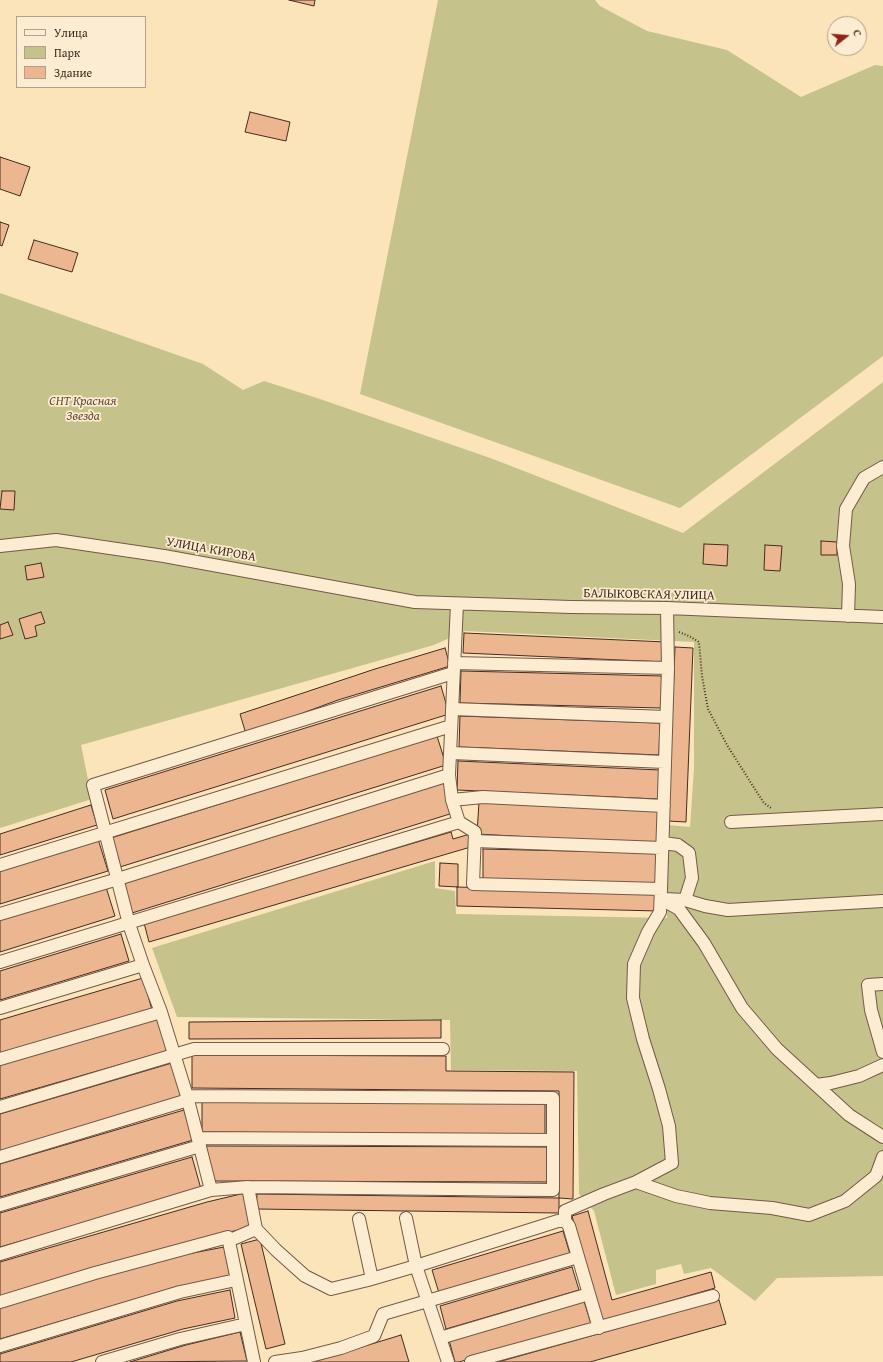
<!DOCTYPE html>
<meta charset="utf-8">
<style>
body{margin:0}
#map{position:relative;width:883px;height:1362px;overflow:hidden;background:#fbe4ba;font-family:"Gentium Book Plus",serif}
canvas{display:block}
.legend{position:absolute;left:16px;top:16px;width:130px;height:72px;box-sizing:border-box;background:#fcedd2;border:1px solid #b39f8b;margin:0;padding:5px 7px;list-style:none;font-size:12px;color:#462b21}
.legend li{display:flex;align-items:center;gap:8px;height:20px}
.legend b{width:20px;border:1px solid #b39f8b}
.north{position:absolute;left:827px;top:16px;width:40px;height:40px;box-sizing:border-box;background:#fcedd2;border:1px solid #b39f8b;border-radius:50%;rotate:73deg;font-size:11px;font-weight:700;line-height:16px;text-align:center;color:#462b21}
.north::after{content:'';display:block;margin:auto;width:14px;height:18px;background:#8f2418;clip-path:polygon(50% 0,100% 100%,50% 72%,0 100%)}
</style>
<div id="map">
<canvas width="883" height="1362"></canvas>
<ul class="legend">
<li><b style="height:5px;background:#fcedd2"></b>Улица</li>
<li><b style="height:11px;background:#c6c28b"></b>Парк</li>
<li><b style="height:11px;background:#ecb690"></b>Здание</li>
</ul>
<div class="north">С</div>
</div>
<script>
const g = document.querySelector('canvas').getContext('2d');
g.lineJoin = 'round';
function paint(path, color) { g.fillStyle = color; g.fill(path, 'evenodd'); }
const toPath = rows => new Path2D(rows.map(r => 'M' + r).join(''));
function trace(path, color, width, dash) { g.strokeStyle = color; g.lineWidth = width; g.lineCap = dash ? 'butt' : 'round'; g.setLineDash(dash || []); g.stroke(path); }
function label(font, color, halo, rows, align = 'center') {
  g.font = font + ' "Gentium Book Plus",serif'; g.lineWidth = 3.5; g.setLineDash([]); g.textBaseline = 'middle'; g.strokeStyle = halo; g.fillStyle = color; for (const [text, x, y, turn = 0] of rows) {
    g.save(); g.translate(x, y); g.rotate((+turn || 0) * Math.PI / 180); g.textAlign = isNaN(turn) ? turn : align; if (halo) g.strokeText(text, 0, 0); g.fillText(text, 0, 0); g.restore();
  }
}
const green = toPath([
 [438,0,595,0,600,6,647,31,727,50,801,97,875,65,883,66,883,356,680,508,360,394],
 [0,293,203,364,243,390,264,381,320,399,493,459,683,533,883,382,883,1276,777,1278,755,1301,711,1268,684,1274,681,1264,656,1270,656,1284,616,1295,594,1211,579,1194,577,1071,451,1070,450,1020,177,1017,152,948,435,861,435,888,455,891,456,914,667,918,668,825,690,827,694,769,694,642,465,631,434,645,81,745,92,799,0,828]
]);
const building = toPath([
 [289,0,315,0,314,6,289,0],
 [250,112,290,122,286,141,245,132,250,112],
 [0,157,30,167,20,196,0,189,0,157],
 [0,222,9,225,2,246,0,245,0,222],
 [34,240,78,253,72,272,28,259,34,240],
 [2,491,15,491,14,510,0,509,2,491],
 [821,541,837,542,837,555,821,555,821,541],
 [704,544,728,545,727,566,703,564,704,544],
 [765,545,782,546,780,571,764,570,765,545],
 [41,563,44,577,27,580,25,566,41,563],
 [41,612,45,623,35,626,37,636,25,639,19,619,41,612],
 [8,622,13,635,0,639,0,625,8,622],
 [464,633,666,642,665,662,463,653,464,633],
 [675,647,693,648,686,822,668,821,675,647],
 [445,648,450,666,338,700,246,734,240,714,375,669,445,648],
 [461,671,663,676,662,708,460,703,461,671],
 [441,686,449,714,113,819,105,790,441,686],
 [460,716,660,723,659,755,459,747,460,716],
 [437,736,446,765,120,867,111,838,437,736],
 [458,761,660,770,658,799,457,790,458,761],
 [444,783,453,813,132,913,123,884,444,783],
 [479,802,659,811,657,844,477,834,479,802],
 [91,805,97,825,0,855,0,834,91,805],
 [451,832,453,839,470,834,474,846,149,942,144,923,451,832],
 [98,839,108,871,0,904,0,869,98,839],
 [483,849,659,853,659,883,483,879,483,849],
 [440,863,458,864,458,887,439,886,440,863],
 [106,887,115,916,0,952,0,920,106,887],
 [457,887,659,893,658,911,457,906,457,887],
 [121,934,129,961,0,1000,0,971,121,934],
 [143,978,152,1010,0,1054,0,1020,143,978],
 [157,1019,167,1051,0,1099,0,1065,157,1019],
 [441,1020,441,1038,189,1039,189,1022,441,1020],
 [192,1055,446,1056,446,1071,574,1072,573,1199,559,1198,559,1091,192,1088,192,1055],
 [172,1063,182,1096,0,1151,0,1114,172,1063],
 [202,1100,545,1103,545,1135,202,1132,202,1100],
 [184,1110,193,1140,0,1197,0,1164,184,1110],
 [205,1146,552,1147,552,1182,215,1181,205,1146],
 [192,1157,201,1189,0,1247,0,1213,192,1157],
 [245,1193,251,1227,217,1235,0,1297,0,1262,207,1202,245,1193],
 [257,1194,559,1198,559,1213,256,1209,257,1194],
 [588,1211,612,1300,711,1272,715,1288,601,1321,572,1216,588,1211],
 [563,1231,570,1254,439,1293,432,1270,563,1231],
 [260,1239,285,1344,266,1349,241,1244,260,1239],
 [224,1247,230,1277,173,1288,0,1339,0,1307,167,1258,224,1247],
 [572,1267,579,1290,446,1329,440,1306,572,1267],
 [230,1290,235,1318,183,1329,71,1362,0,1362,0,1354,177,1301,230,1290],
 [719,1300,726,1324,590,1362,498,1362,719,1300],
 [584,1301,591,1324,459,1362,455,1362,449,1340,584,1301],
 [240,1332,247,1361,130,1362,186,1345,240,1332],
 [401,1335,409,1362,313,1362,401,1335]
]);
const path = toPath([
 [679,632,689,636,699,642,702,676,708,709,727,745,758,794,764,803,771,808]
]);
const minor = toPath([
 [0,546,56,540,164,556,415,602,571,607,667,608,883,617],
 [848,616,849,584,843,546,846,509,864,478,883,467],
 [454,663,668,668],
 [452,709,666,717],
 [451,753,665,762],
 [452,800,483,797,664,806],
 [459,822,475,832,473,884,661,889,668,668,667,608],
 [731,822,883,814],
 [475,841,662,848],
 [663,843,678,845,689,853,692,878,685,900],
 [0,865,451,726],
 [661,899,679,909,704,943,742,1008,777,1049,849,1115,883,1137],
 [664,899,685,900,705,906,728,910,883,901],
 [0,914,118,879,449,775],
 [0,962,459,822,452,800,449,775,457,604],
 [883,984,868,985,871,1010,883,1052],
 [0,1008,143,965],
 [0,1059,161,1012],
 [816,1085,831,1083,859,1076,883,1065],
 [187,1096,553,1098,553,1190,248,1187,211,1190,188,1100,187,1096,161,1012,143,965,129,924,93,785,453,673],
 [0,1107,194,1049,443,1049],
 [198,1138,553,1140],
 [0,1157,188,1100],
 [636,1182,676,1196,710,1203,772,1208,809,1215,845,1201,876,1176,883,1157],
 [0,1205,200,1146],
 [406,1218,416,1266,448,1362],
 [359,1219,372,1279],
 [565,1221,565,1211,604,1194,636,1182,672,1163,669,1126,659,1089,643,1039,633,998,634,964,648,932,660,912,661,889],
 [256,1229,276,1250,305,1276,331,1289,368,1280,416,1266,558,1221,565,1221,569,1226,599,1328],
 [228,1241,256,1229,248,1187],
 [0,1254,211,1190],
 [0,1302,95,1273,228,1237,254,1362],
 [440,1338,589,1294],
 [0,1346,180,1292,236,1280],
 [102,1362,180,1339,246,1324],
 [275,1362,302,1358,341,1348,374,1336,383,1314,578,1257],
 [471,1362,713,1296]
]);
const parkNames = [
 ["СНТ Красная",83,402],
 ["Звезда",83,417]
];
const streetNames = [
 ["УЛИЦА КИРОВА",211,550,10],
 ["БАЛЫКОВСКАЯ УЛИЦА",649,595,1]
];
paint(green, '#c6c28b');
paint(building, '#ecb690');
trace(building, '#462b21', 1);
trace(minor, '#735947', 14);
trace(path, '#462b21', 2, [1, 2]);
trace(minor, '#fcedd2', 12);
label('italic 13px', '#604936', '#fcedd2', parkNames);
label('13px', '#462b21', '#fcedd2', streetNames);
</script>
